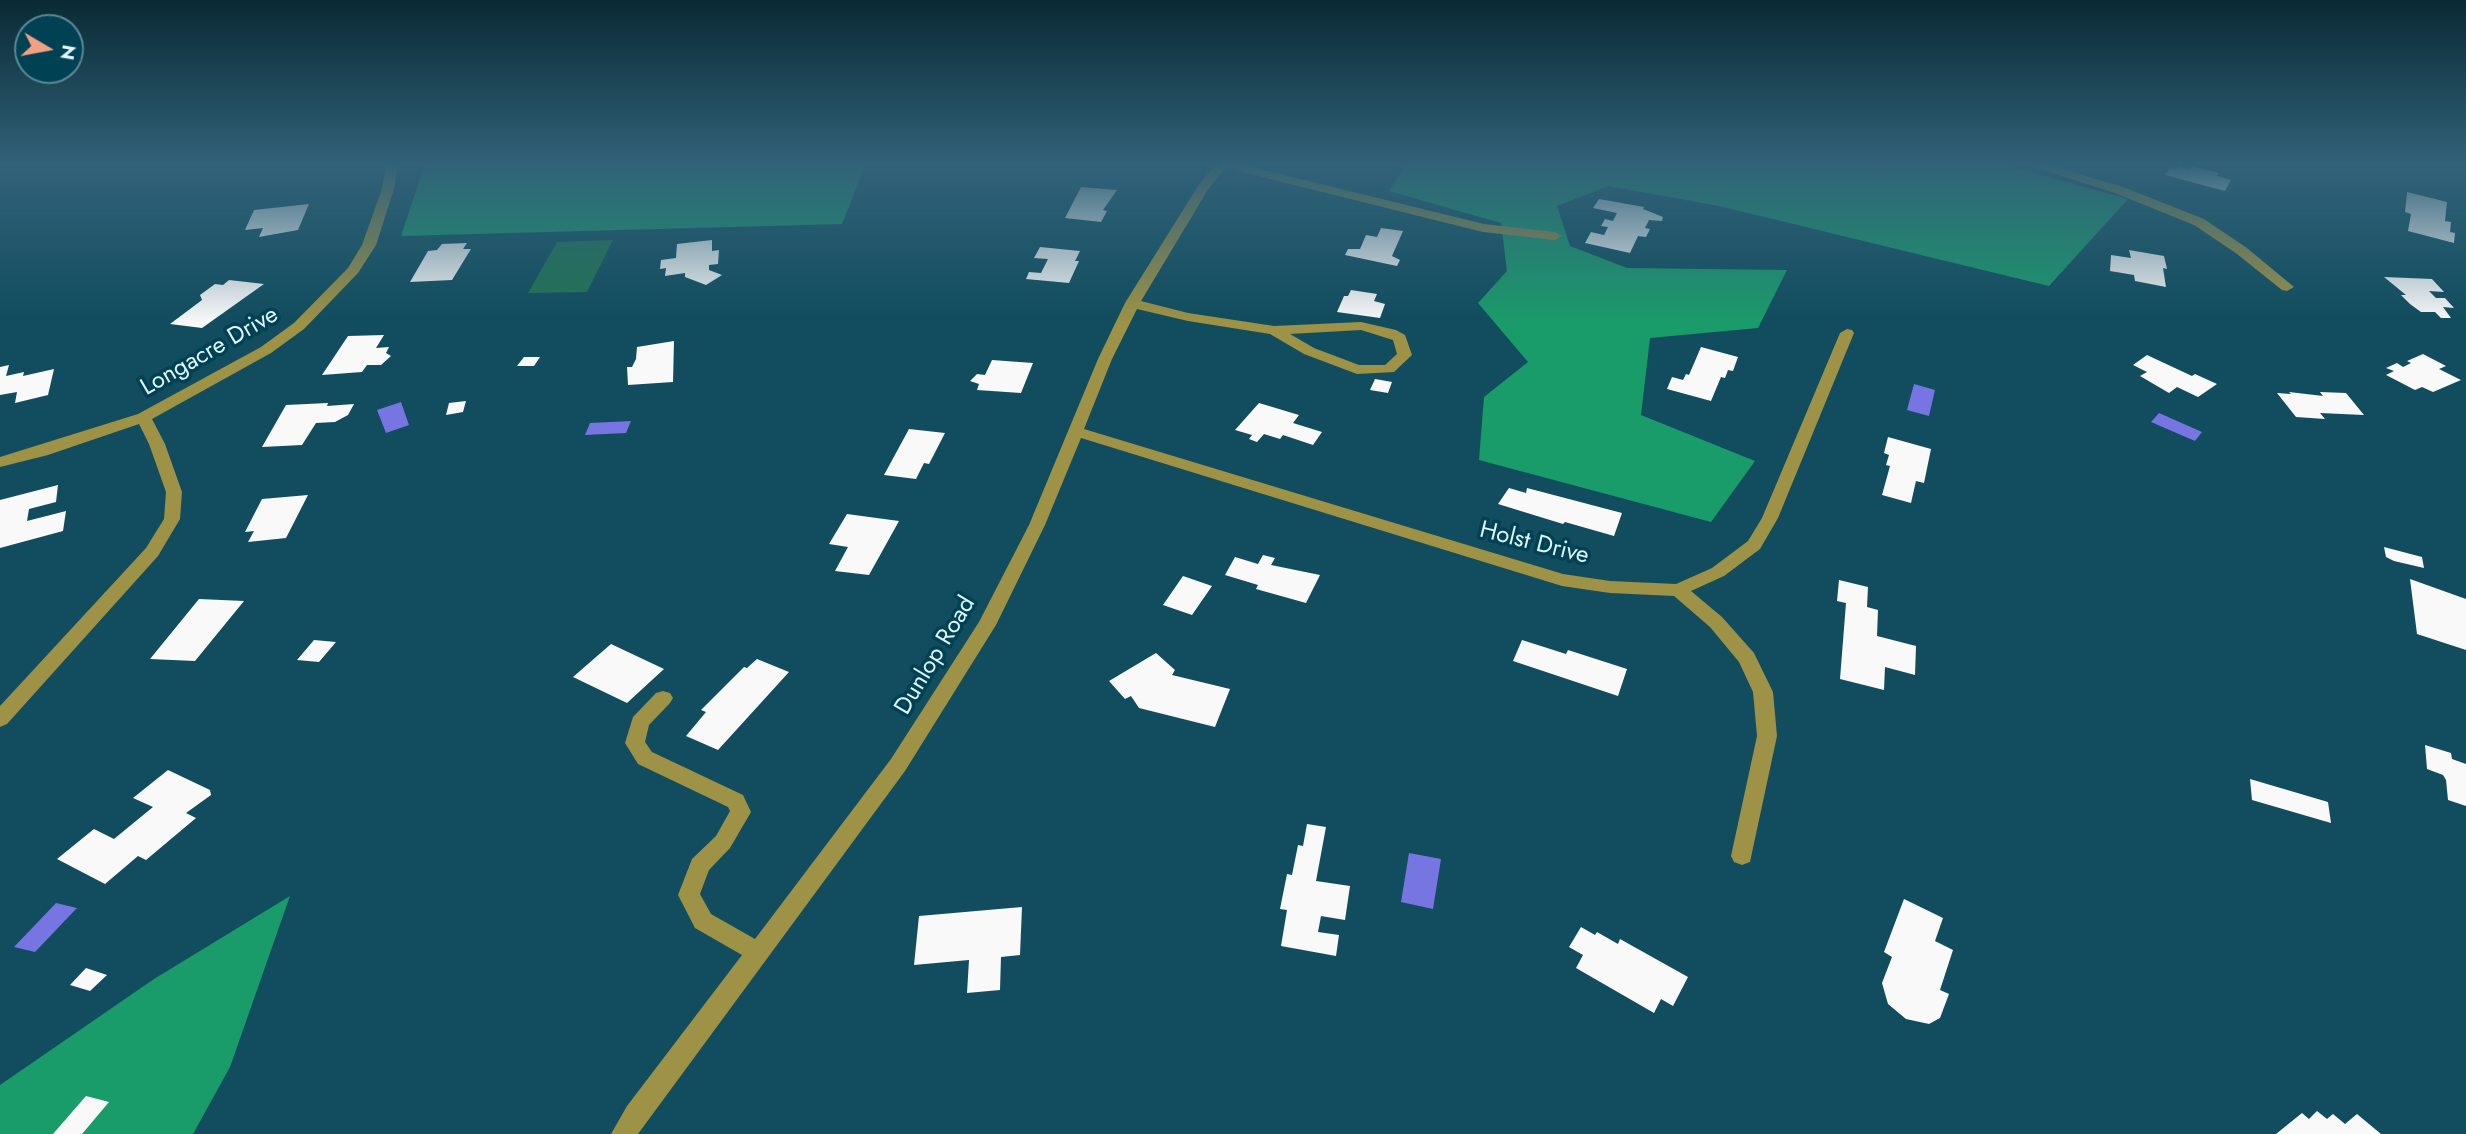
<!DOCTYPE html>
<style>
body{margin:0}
#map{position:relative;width:2466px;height:1134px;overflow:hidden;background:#114d5e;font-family:Jost,sans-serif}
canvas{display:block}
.north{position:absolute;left:14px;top:14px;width:70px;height:70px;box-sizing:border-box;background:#004253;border:2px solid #598997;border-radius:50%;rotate:100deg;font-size:19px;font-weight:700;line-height:28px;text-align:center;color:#dff4fc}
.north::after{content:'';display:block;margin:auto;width:24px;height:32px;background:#f2a081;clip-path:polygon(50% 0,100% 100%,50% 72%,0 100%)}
</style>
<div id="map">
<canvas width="2466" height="1134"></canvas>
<div class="north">N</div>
</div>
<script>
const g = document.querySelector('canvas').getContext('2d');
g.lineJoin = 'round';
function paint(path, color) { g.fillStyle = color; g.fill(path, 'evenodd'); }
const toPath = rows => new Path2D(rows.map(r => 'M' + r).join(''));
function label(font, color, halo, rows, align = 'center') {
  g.font = font + ' Jost,sans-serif'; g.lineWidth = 7; g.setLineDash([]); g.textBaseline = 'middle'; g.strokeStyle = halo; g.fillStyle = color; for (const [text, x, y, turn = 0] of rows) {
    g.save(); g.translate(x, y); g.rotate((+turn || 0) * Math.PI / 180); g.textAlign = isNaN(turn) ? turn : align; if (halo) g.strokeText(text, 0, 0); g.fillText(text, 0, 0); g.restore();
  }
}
const green = toPath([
 [613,240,587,292,528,293,557,242]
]);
const forest = toPath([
 [425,164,866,164,842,224,401,236],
 [1406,164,2001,164,2128,199,2049,286,1719,206,1608,186,1557,206,1570,246,1627,268,1787,270,1758,328,1650,338,1641,415,1755,461,1711,522,1479,460,1484,397,1528,362,1478,303,1507,271,1501,223,1389,191],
 [290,896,230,1067,193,1134,0,1134,0,1085,154,979]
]);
const water = toPath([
 [1914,384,1935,390,1929,416,1907,410],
 [401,402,409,425,386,433,377,410],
 [2159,413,2202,432,2195,441,2151,422],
 [631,421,626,433,585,435,590,423],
 [1409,853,1441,859,1433,909,1401,902],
 [56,903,77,908,35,952,14,947]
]);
const building = toPath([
 [2178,166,2189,169,2191,166,2219,173,2217,176,2231,180,2225,191,2165,175,2170,167,2177,169],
 [1081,187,1117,190,1103,210,1107,211,1101,222,1065,218],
 [2407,192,2447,202,2445,221,2451,222,2450,232,2455,233,2454,243,2408,231,2411,214,2405,212],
 [1599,199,1644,207,1643,209,1663,217,1662,221,1649,220,1645,228,1650,229,1646,237,1638,236,1630,253,1585,243,1591,232,1604,235,1608,227,1601,226,1605,219,1613,221,1617,213,1593,208],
 [309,204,298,230,259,237,263,228,245,230,254,210],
 [1381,228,1403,231,1392,256,1400,260,1397,266,1345,255,1348,249,1360,249,1366,235,1377,237],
 [712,240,712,251,719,250,718,264,709,265,709,270,722,275,706,285,685,277,685,273,665,276,666,268,660,269,661,260,676,258,677,244],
 [467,243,463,249,471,249,452,280,410,282,428,251,437,250,442,244],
 [1040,247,1080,251,1075,261,1079,261,1069,283,1026,279,1029,272,1041,273,1048,259,1034,258],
 [2129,250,2164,256,2167,269,2163,268,2166,287,2135,281,2134,275,2110,271,2111,255,2131,258],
 [2384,277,2432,279,2444,292,2429,291,2436,298,2445,298,2454,308,2443,307,2451,318,2441,318,2435,312,2421,312,2410,304,2401,295,2406,295],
 [229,280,264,284,202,328,170,324,202,300,200,295,215,284,223,285],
 [1351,290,1377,294,1374,301,1385,304,1380,318,1337,312,1344,296,1348,296],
 [384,335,376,348,389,347,386,353,391,356,381,365,367,365,362,372,322,375,348,336],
 [674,341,673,382,628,385,627,367,632,367,636,359,637,347],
 [1701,347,1738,357,1733,371,1728,370,1725,378,1721,377,1711,401,1667,389,1672,377,1683,380,1686,374,1689,375],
 [2423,354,2446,366,2439,369,2461,380,2433,392,2422,387,2415,390,2386,375,2394,371,2386,368,2397,363,2403,367,2411,363,2407,361],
 [2147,355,2192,376,2195,374,2217,384,2198,397,2177,387,2169,393,2140,376,2147,372,2133,365],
 [524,357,540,357,534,366,517,366],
 [992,360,1033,363,1021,393,977,390,979,384,970,381,977,374,985,375],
 [9,365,6,376,24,372,23,376,54,369,48,395,15,403,17,392,0,395,0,367],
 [1375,379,1392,382,1388,393,1370,390],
 [2289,392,2323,396,2320,392,2346,393,2364,415,2320,413,2325,419,2296,417,2277,393,2291,394],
 [466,401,463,412,446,415,449,403],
 [328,403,327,406,354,404,348,415,335,422,316,423,302,445,262,447,286,405],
 [1259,403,1299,415,1293,423,1322,432,1313,445,1283,435,1280,439,1264,434,1257,442,1249,439,1252,435,1235,430],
 [909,429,945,433,929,464,924,463,916,479,884,475],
 [1888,437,1931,449,1924,483,1916,481,1911,503,1882,495,1890,466,1886,465,1889,455,1884,453],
 [58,485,56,502,29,509,27,521,66,511,63,531,0,548,0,500],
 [1509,488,1526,493,1527,488,1622,513,1614,536,1565,522,1563,524,1498,504],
 [308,495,286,538,248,542,254,531,245,532,262,499],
 [847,514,899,521,869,575,835,571,848,547,829,544],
 [2384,547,2422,557,2424,568,2394,561,2386,557],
 [1263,555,1275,558,1271,565,1320,575,1306,603,1256,589,1258,585,1225,575,1235,557,1258,564],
 [1183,576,1212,586,1192,615,1163,605],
 [2410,579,2466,599,2466,650,2417,634],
 [1839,580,1868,587,1867,607,1878,610,1877,636,1916,646,1915,675,1885,667,1884,690,1840,679,1846,603,1837,601],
 [199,599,244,601,195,661,150,659],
 [314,640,336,642,319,662,297,660],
 [1522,640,1566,654,1568,650,1627,669,1618,696,1513,661],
 [611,644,664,669,627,703,573,677],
 [1156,653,1175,670,1172,675,1230,689,1215,727,1139,708,1131,696,1125,699,1109,681],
 [757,659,789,672,718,750,686,736,706,712,701,710,744,667,747,668],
 [2425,745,2451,753,2452,759,2466,764,2466,806,2448,800,2446,780,2443,775,2427,769],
 [168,770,210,790,211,795,186,813,196,818,146,860,138,856,105,884,57,859,94,829,114,839,153,807,133,798],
 [2250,779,2328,802,2331,823,2252,800],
 [1307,824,1326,827,1316,881,1350,886,1345,920,1321,916,1318,932,1339,935,1336,956,1281,946,1287,910,1280,909,1287,874,1292,875,1298,845,1303,846],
 [1904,899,1943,918,1935,941,1953,950,1940,990,1949,994,1940,1018,1929,1024,1906,1019,1888,1004,1882,983,1892,957,1884,952],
 [1022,907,1020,955,1001,957,1000,990,967,993,969,960,914,965,919,916],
 [1581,927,1595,935,1597,932,1618,944,1620,939,1688,977,1673,1006,1661,999,1654,1013,1576,968,1583,955,1569,947],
 [86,968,107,975,90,991,70,985],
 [86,1096,109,1102,82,1134,53,1134],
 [2317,1111,2327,1119,2333,1114,2345,1124,2357,1114,2381,1134,2276,1134,2302,1113,2309,1119]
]);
const minor = toPath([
 [386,164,398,164,394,189,376,245,358,273,304,329,271,353,152,419,165,444,182,492,180,519,158,556,7,724,0,727,0,706,146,548,164,519,166,492,149,444,139,424,48,455,0,467,0,457,138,414,261,347,294,323,348,268,362,245,382,189,386,164],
 [1216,164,1239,164,1484,224,1555,232,1562,236,1555,240,1483,232,1226,168,1209,188,1141,301,1188,313,1274,326,1361,322,1396,330,1405,335,1412,355,1394,372,1357,374,1304,354,1270,334,1188,321,1137,309,1112,359,1084,429,1563,574,1610,581,1676,584,1712,568,1748,541,1762,518,1840,333,1847,329,1852,330,1854,333,1778,518,1760,549,1724,576,1691,591,1722,617,1754,653,1773,692,1777,736,1750,862,1742,865,1734,862,1731,856,1757,736,1753,692,1739,662,1710,627,1674,596,1610,593,1562,586,1081,438,1045,525,996,625,905,771,638,1134,611,1134,627,1106,742,955,695,928,678,895,692,859,716,836,730,811,728,807,638,764,625,743,633,717,656,693,663,691,670,693,673,698,670,703,649,725,645,742,652,752,743,795,751,812,730,848,709,870,700,894,711,914,755,939,891,759,979,622,1029,525,1098,359,1125,303,1198,186,1216,164],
 [1361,330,1393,340,1397,354,1385,365,1359,365,1314,348,1290,334,1361,330],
 [1875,164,1887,164,1887,165,1881,169,1875,164],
 [2025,164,2045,164,2123,187,2204,219,2247,248,2294,287,2287,291,2282,290,2237,254,2194,225,2115,193,2025,164]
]);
const streetNames = [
 ["Longacre Drive",210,352,-30],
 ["Holst Drive",1534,544,14],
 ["Dunlop Road",936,656,-59]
];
paint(green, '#207351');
paint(forest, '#1a9b6a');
paint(water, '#7775e2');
paint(building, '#f9f9f9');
paint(minor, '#9d9245');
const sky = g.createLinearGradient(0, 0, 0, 323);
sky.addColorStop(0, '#092a34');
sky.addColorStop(0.51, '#326279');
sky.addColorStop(1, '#32627900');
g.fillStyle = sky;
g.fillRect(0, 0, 2466, 323);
label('24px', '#dff4fc', '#004253', streetNames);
</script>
